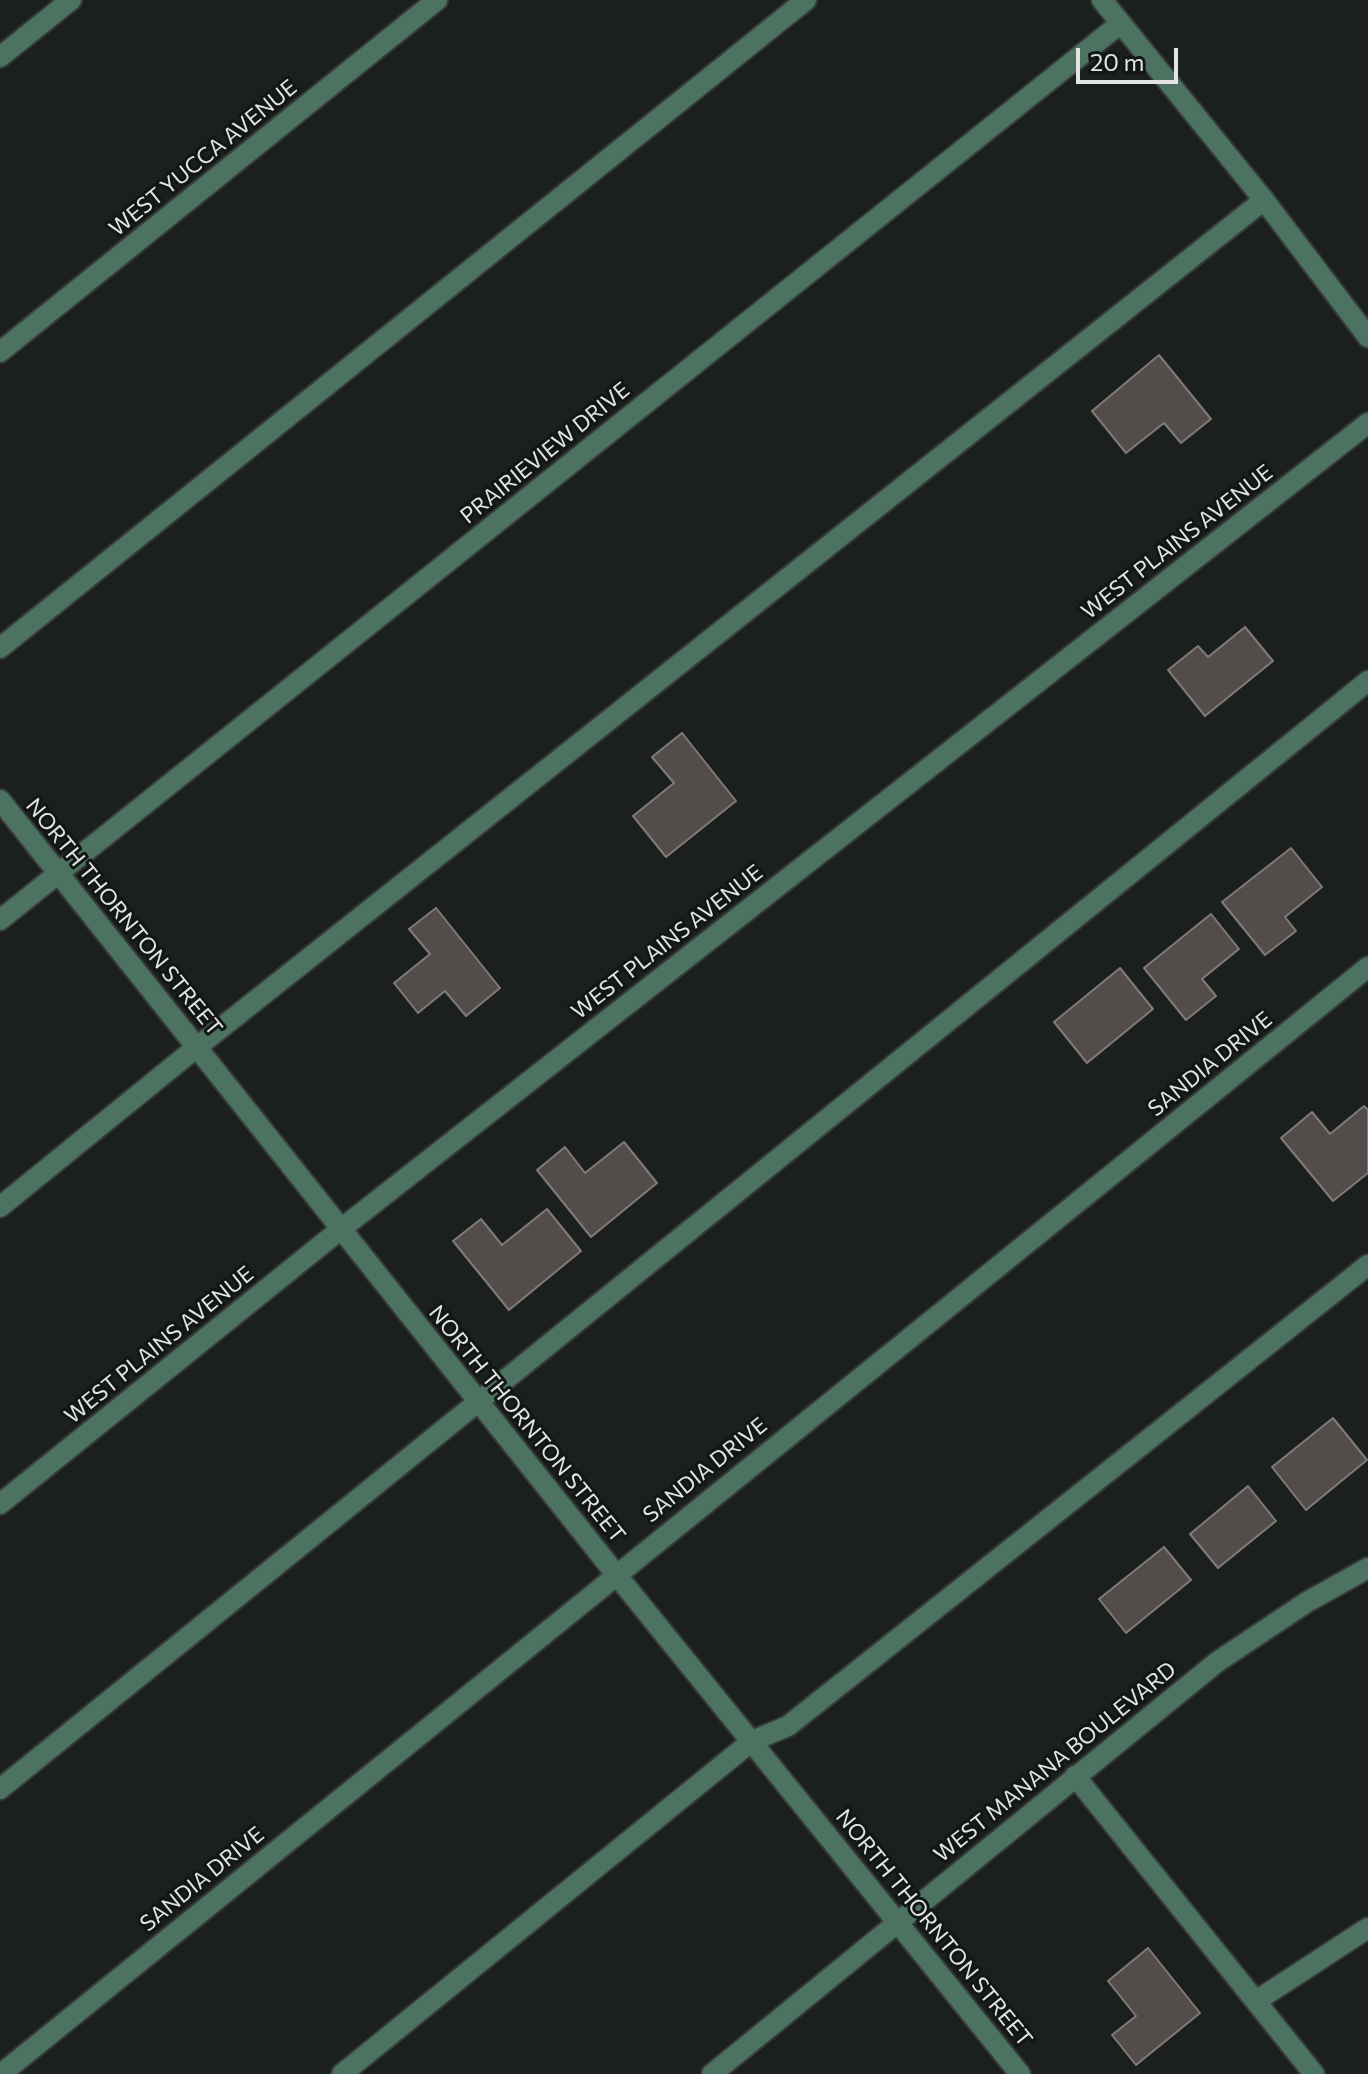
<!DOCTYPE html>
<style>
body{margin:0}
#map{position:relative;width:1368px;height:2074px;overflow:hidden;background:#1b1f1d;font-family:Commissioner,sans-serif}
canvas{display:block}
.scale{position:absolute;left:1076px;top:48px;width:102px;height:36px;box-sizing:border-box;border:4px solid #e2e5e4;border-top:0;padding-left:10px;font-size:24px;line-height:28px;white-space:nowrap;color:#e2e5e4;-webkit-text-stroke:6px #121614;paint-order:stroke}
</style>
<div id="map">
<canvas width="1368" height="2074"></canvas>
<div class="scale">20 m</div>
</div>
<script>
const g = document.querySelector('canvas').getContext('2d');
g.lineJoin = 'round';
function paint(path, color) { g.fillStyle = color; g.fill(path, 'evenodd'); }
const toPath = rows => new Path2D(rows.map(r => 'M' + r).join(''));
function trace(path, color, width, dash) { g.strokeStyle = color; g.lineWidth = width; g.lineCap = dash ? 'butt' : 'round'; g.setLineDash(dash || []); g.stroke(path); }
function label(font, color, halo, rows, align = 'center') {
  g.font = font + ' Commissioner,sans-serif'; g.lineWidth = 6; g.setLineDash([]); g.textBaseline = 'middle'; g.strokeStyle = halo; g.fillStyle = color; for (const [text, x, y, turn = 0] of rows) {
    g.save(); g.translate(x, y); g.rotate((+turn || 0) * Math.PI / 180); g.textAlign = isNaN(turn) ? turn : align; if (halo) g.strokeText(text, 0, 0); g.fillText(text, 0, 0); g.restore();
  }
}
const building = toPath([
 [1159,355,1211,419,1181,443,1164,423,1126,453,1092,411,1159,355],
 [1245,627,1273,661,1205,716,1168,670,1198,646,1208,657,1245,627],
 [682,733,736,801,666,857,633,816,674,783,652,757,682,733],
 [1291,848,1322,887,1285,917,1296,931,1265,955,1222,902,1291,848],
 [436,908,500,988,466,1016,445,991,418,1013,394,983,430,954,409,929,436,908],
 [1211,914,1239,949,1202,979,1216,996,1186,1020,1144,968,1211,914],
 [1120,968,1153,1009,1087,1063,1054,1022,1120,968],
 [1364,1106,1368,1110,1368,1173,1333,1201,1281,1138,1312,1112,1330,1134,1364,1106],
 [624,1142,657,1183,591,1237,537,1170,565,1147,585,1173,624,1142],
 [547,1209,581,1251,509,1310,453,1241,481,1219,502,1245,547,1209],
 [1333,1418,1367,1460,1306,1510,1272,1467,1333,1418],
 [1248,1486,1276,1521,1218,1568,1190,1534,1248,1486],
 [1164,1547,1191,1580,1126,1633,1099,1599,1164,1547],
 [1148,1948,1200,2013,1136,2065,1112,2035,1136,2016,1108,1981,1148,1948]
]);
const minor = toPath([
 [1102,0,1264,200,1368,337],
 [0,57,71,0],
 [0,352,437,0],
 [0,648,806,0],
 [0,800,615,1573,1020,2074],
 [0,920,1121,23],
 [0,1207,197,1047,1264,200],
 [0,1504,341,1229,1368,423],
 [1075,1776,1314,2074],
 [0,1789,1368,681],
 [1256,2001,1368,1928],
 [1,2074,1368,967],
 [342,2074,752,1741,788,1726,1368,1265],
 [712,2074,1217,1662,1307,1602,1368,1568]
]);
const streetNames = [
 ["WEST YUCCA AVENUE",203,158,-39],
 ["PRAIRIEVIEW DRIVE",545,453,-39],
 ["WEST PLAINS AVENUE",1177,542,-38],
 ["NORTH THORNTON STREET",124,917,51],
 ["WEST PLAINS AVENUE",667,942,-38],
 ["SANDIA DRIVE",1210,1064,-39],
 ["WEST PLAINS AVENUE",159,1345,-39],
 ["NORTH THORNTON STREET",527,1424,51],
 ["SANDIA DRIVE",705,1470,-39],
 ["WEST MANANA BOULEVARD",1055,1762,-39],
 ["SANDIA DRIVE",202,1879,-39],
 ["NORTH THORNTON STREET",934,1928,51]
];
paint(building, '#524d4b');
trace(building, '#807a78', 2);
trace(minor, '#373b39', 24);
trace(minor, '#4c7362', 20);
label('22px', '#e2e5e4', '#121614', streetNames);
</script>
